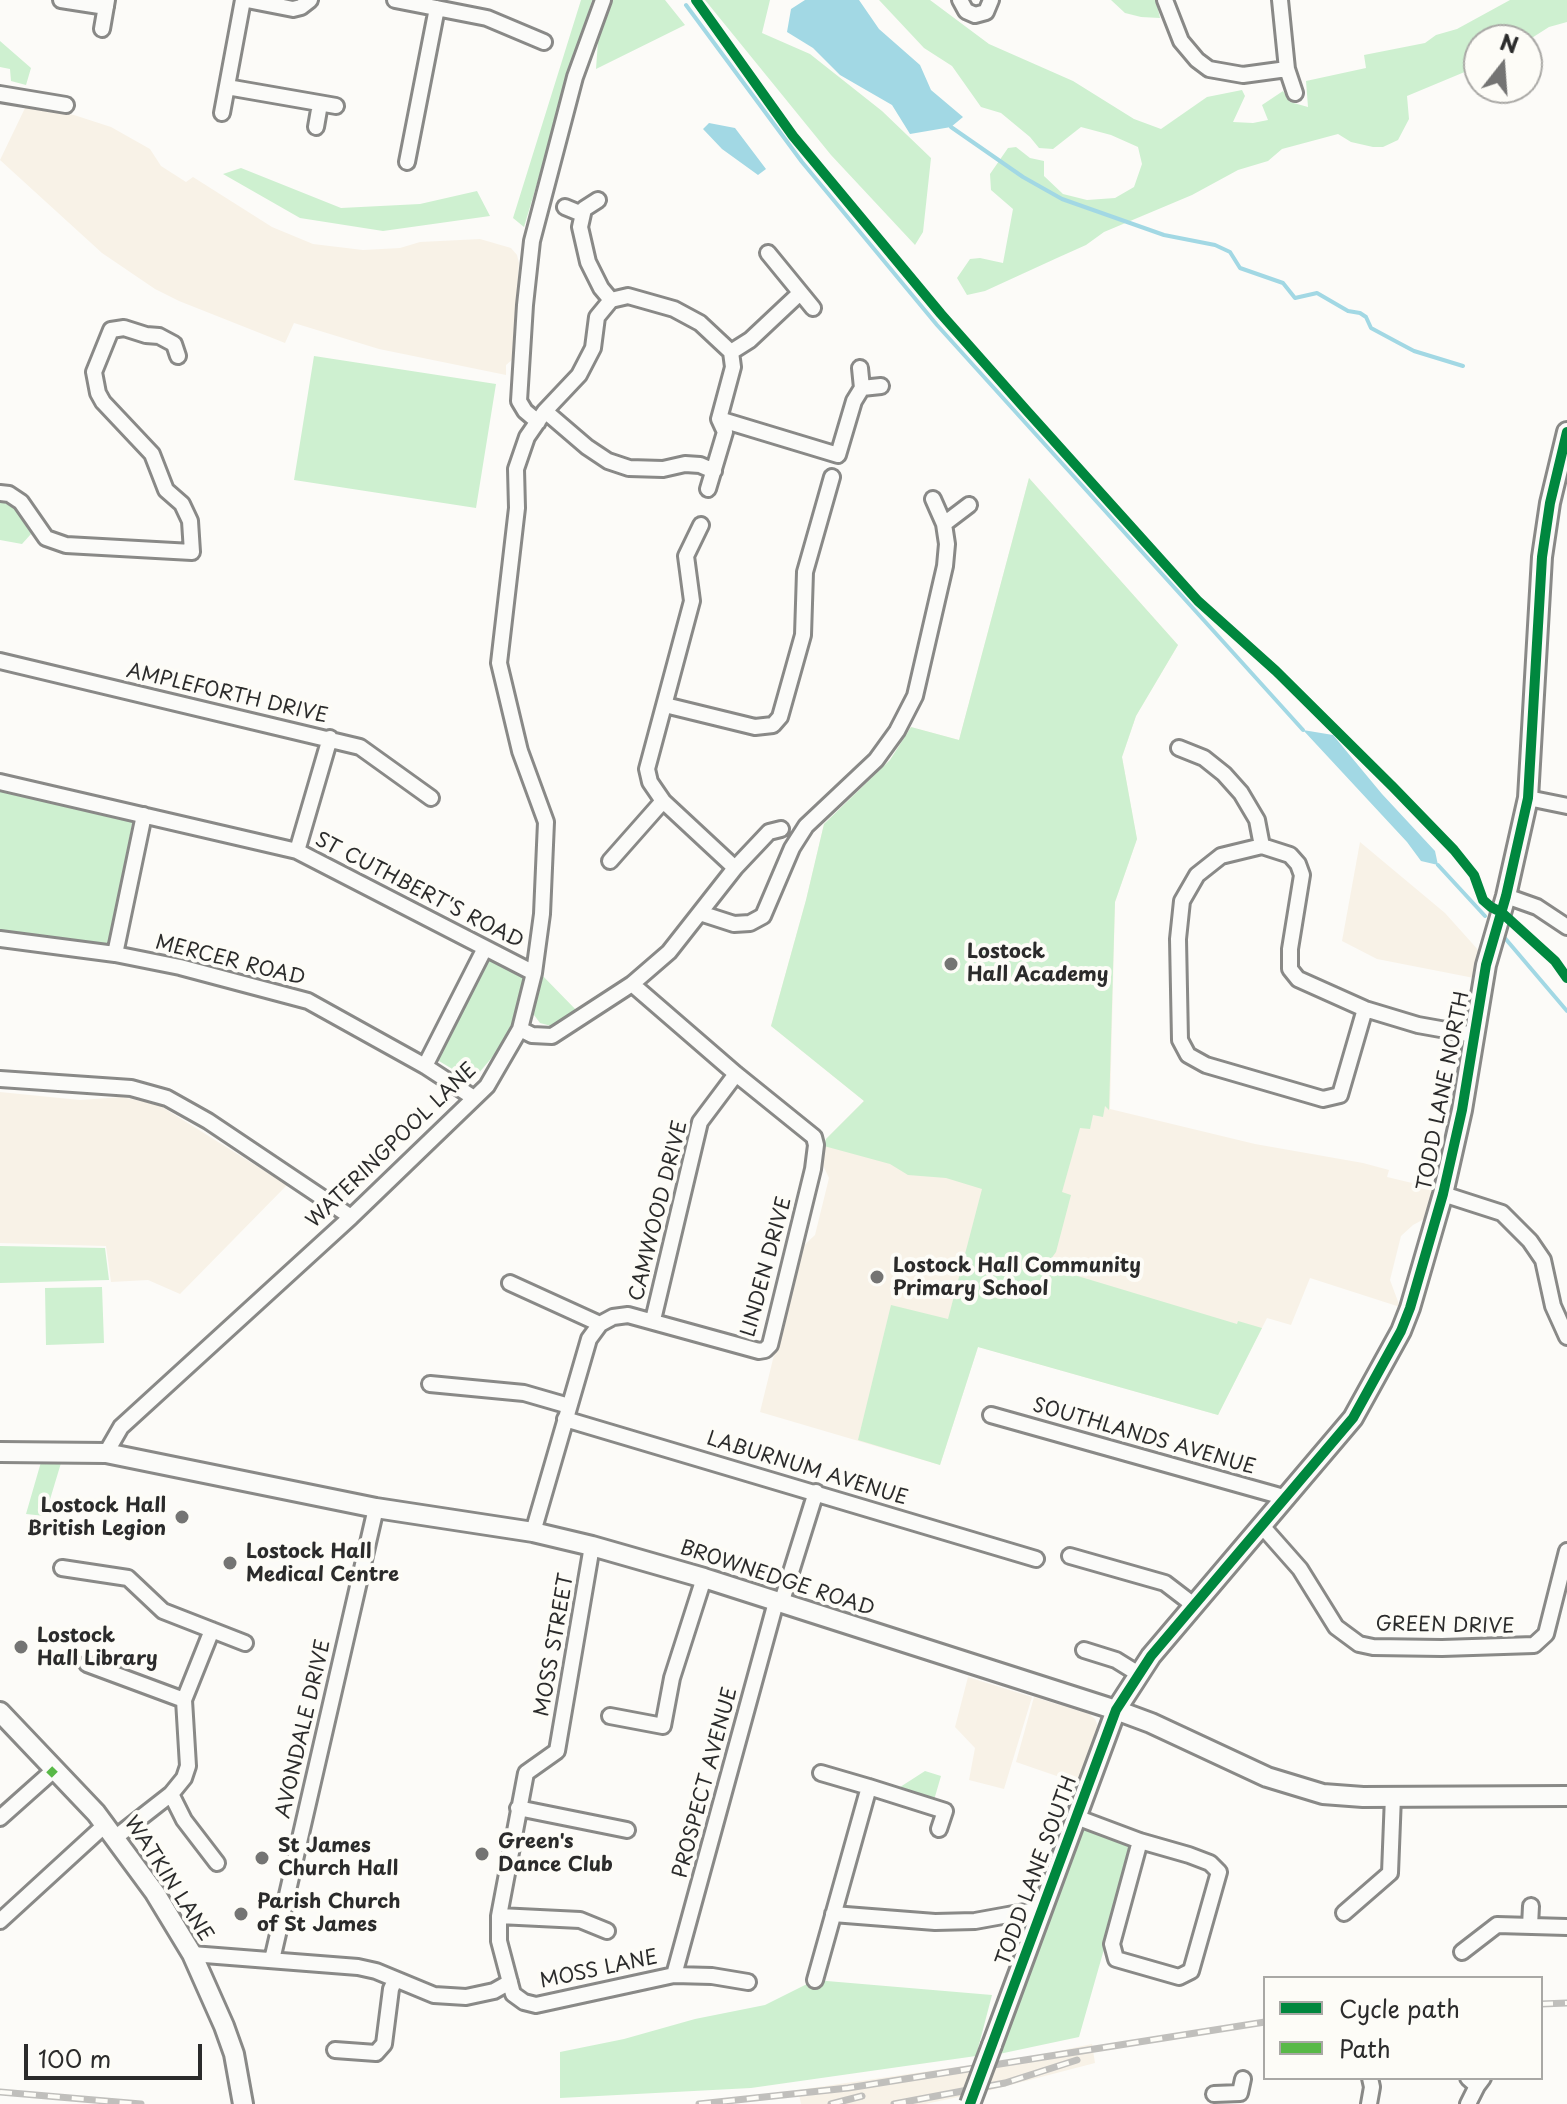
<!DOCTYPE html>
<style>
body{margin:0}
#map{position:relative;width:1567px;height:2104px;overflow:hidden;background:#fcfbf8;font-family:"Playpen Sans",sans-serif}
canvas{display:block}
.legend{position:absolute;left:1263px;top:1976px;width:280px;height:104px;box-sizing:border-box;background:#fdfcf7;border:2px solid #a9a8a5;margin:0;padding:10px 14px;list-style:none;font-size:24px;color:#2b2b2b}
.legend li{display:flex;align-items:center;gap:16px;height:40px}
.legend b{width:40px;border:2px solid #a9a8a5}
.north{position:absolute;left:1463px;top:24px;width:80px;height:80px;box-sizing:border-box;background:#fdfcf7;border:2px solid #a9a8a5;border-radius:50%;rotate:17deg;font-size:22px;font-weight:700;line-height:32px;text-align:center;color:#2b2b2b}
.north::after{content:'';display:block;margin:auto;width:28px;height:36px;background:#747473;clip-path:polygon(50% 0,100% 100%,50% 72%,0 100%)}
.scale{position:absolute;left:24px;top:2044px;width:178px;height:36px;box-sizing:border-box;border:4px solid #2b2b2b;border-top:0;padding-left:10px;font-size:24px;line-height:28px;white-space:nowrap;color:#2b2b2b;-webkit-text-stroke:6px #fdfcf7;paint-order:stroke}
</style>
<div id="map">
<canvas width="1567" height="2104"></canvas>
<ul class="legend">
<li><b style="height:10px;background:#00873e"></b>Cycle path</li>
<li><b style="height:10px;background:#58b947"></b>Path</li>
</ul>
<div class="north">N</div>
<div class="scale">100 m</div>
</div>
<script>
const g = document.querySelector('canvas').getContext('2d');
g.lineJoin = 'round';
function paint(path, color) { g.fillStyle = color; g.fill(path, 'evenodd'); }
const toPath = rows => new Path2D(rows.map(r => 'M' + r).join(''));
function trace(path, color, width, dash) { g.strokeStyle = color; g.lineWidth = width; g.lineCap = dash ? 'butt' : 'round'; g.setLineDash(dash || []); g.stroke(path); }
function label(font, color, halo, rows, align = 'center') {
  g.font = font + ' "Playpen Sans",sans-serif'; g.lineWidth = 8; g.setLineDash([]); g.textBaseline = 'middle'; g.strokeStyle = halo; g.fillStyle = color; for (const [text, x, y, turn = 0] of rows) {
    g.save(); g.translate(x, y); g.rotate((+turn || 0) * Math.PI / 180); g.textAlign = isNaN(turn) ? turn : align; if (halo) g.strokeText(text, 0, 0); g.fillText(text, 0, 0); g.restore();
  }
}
const built = toPath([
 [26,106,74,115,111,127,150,149,161,166,186,182,193,177,272,227,313,244,363,250,400,248,420,242,480,239,511,248,517,255,519,263,513,359,506,365,506,375,379,349,294,323,285,343,179,301,155,289,102,253,0,160],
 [1029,478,1178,645,1136,716,1122,757,1137,839,1115,902,1110,1109,1255,1144,1363,1163,1389,1170,1387,1177,1433,1188,1426,1218,1413,1225,1401,1236,1390,1280,1400,1307,1310,1278,1291,1325,1267,1318,1218,1415,978,1347,940,1465,760,1412,800,1249,815,1235,829,1178,820,1159,826,1139,864,1101,771,1026,806,900,824,824,890,760,911,727,959,740],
 [1360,842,1445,913,1480,952,1474,978,1377,959,1342,941],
 [0,1092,80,1100,122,1097,159,1105,287,1185,180,1294,148,1280,111,1282,106,1246,0,1243],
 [968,1677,1032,1697,1004,1789,969,1780,975,1748,955,1727],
 [1034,1697,1089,1714,1095,1719,1098,1726,1077,1783,1016,1762],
 [1092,2044,1095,2063,987,2091,925,2104,801,2104,798,2090,1040,2055]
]);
const green = toPath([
 [581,0,592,0,524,227,513,218],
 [609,0,665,0,685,25,596,69,599,27],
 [705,0,770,0,762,33,810,54,882,111,931,158,923,232,915,245,831,155],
 [879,0,930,0,989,44,1073,81,1134,119,1161,129,1207,97,1242,90,1245,96,1233,122,1253,123,1268,120,1262,105,1283,91,1290,102,1308,107,1306,81,1366,68,1364,55,1425,43,1436,35,1457,29,1510,0,1567,0,1567,22,1549,27,1527,41,1479,40,1479,66,1407,96,1409,119,1398,140,1383,147,1373,147,1351,142,1338,134,1282,149,1268,161,1238,170,1192,195,1104,232,1086,245,1057,258,985,291,967,295,957,278,970,259,980,258,1003,263,1013,209,991,190,990,174,1008,148,1016,147,1030,158,1044,161,1044,176,1063,194,1087,200,1115,198,1134,187,1142,164,1138,147,1111,135,1081,127,1053,149,1039,148,1030,137,1001,113,981,107,952,66,924,48],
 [1111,0,1156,0,1160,18,1141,17,1125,13],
 [0,41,31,68,26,85,11,81,10,69,0,67],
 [241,168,341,208,420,204,477,191,490,216,383,231,300,218,223,174],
 [314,356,496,384,476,508,294,480],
 [1029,478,1178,645,1136,716,1122,757,1137,839,1115,902,1109,1110,1105,1106,1103,1117,1093,1115,1090,1129,1080,1128,1062,1192,1071,1195,1056,1252,1048,1263,1042,1262,1041,1265,1237,1324,1238,1321,1262,1328,1218,1415,978,1347,940,1465,858,1440,891,1305,948,1319,982,1189,946,1178,908,1175,890,1164,824,1146,826,1139,864,1101,771,1026,806,900,824,824,890,760,911,727,959,740],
 [0,500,15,509,31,534,22,544,0,540],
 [0,788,133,819,110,941,106,945,100,948,0,933],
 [489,956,528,976,516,1015,500,1048,478,1074,471,1078,464,1076,434,1058],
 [539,972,579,1013,555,1027,540,1023,531,1011],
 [0,1246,105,1248,109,1280,0,1283],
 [102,1287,104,1343,46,1345,45,1288],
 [41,1462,61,1463,45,1516,26,1514],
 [925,1771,941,1776,934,1800,897,1789],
 [1090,1828,1129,1842,1132,1851,1079,2037,999,2054,1078,1833],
 [815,1980,992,1995,976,2056,751,2088,560,2098,560,2052,624,2039,695,2019,765,2005]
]);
const water = toPath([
 [805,0,859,0,879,29,920,65,931,90,963,117,951,127,910,134,892,105,840,75,813,48,787,32,791,9],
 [709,123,735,128,766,169,758,175,722,149,703,129],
 [1303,730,1333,735,1382,794,1435,851,1438,865,1421,861,1407,842]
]);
const stream = toPath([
 [686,5,802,162,937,325,1303,730],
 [951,127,1023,177,1062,199,1164,235,1215,245,1230,252,1240,268,1283,283,1295,298,1317,293,1348,311,1360,313,1366,317,1371,328,1397,342,1414,351,1463,366],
 [1438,865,1485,916],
 [1504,937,1567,1011]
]);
const street = toPath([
 [61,0,106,7],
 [247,0,293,9,301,7,310,0],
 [395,0,487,18,544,42],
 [960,0,966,11,975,15,986,12,991,0],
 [1165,0,1181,41,1197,60,1209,69,1243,75,1287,69],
 [1280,0,1287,69,1295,93],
 [102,29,107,0],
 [227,87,336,106],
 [0,94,66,105],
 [222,113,243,0],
 [316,127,320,104],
 [407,162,437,8],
 [598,200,584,209,580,227,588,262,601,288,611,300],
 [565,207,582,214],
 [768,253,813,308],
 [731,352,750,340,800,293],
 [862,388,881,386],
 [545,411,587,447,608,461,629,468,663,469,685,464,700,465,714,471],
 [719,419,838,455,854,401,862,388,860,368],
 [538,422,525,411,519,401,525,305,532,241,575,77,603,0],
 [0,493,9,494,21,502,46,538,66,545,192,552,190,521,182,504,166,490,152,454,103,402,98,393,94,372,111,330,124,328,146,335,159,336,174,344,178,356],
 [944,524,969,505],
 [701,525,686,556,692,601,647,769,650,782,663,801,735,868],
 [0,661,360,747,431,798],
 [665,705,755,727,773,725,780,717,803,635,805,572,832,477],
 [1179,748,1204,758,1224,774,1241,793,1257,820,1262,846,1290,855,1298,864,1302,875,1290,949,1290,969,1298,979,1365,1009,1418,1025,1474,1035],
 [0,782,297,851,534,973],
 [1528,798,1567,806],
 [1262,846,1221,856,1197,875,1182,901,1178,939,1180,1040,1188,1055,1206,1065,1323,1099,1340,1095,1365,1009],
 [297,851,330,738],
 [610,861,663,801],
 [1506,896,1537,907,1567,927],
 [700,913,734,924,750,923,763,916,792,848,806,826,876,760,897,731,915,696,945,566,947,544,944,524,933,499],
 [0,939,115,954,180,967,308,1001,425,1066,474,1098],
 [115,954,144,815],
 [520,1029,532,1035,552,1036,632,984,669,952,735,868,769,832,781,829],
 [425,1066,485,948],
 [0,1079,131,1088,167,1098,208,1121,351,1217],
 [1443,1194,1502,1213,1530,1241,1543,1260,1553,1306,1567,1337],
 [510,1283,600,1324],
 [653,1320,700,1122,736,1074],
 [430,1384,524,1393,569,1406],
 [991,1415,1287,1498],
 [565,1419,1036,1559],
 [106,1453,121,1427,351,1217,487,1086,520,1029,534,973,542,914,546,822,520,751,499,663,517,508,516,469,527,437,545,411,579,375,593,348,597,317,611,300,628,296,674,309,700,323,731,352,733,367,719,419,725,432,708,489],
 [1262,1526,1300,1569,1336,1627,1359,1644,1373,1647,1442,1648,1534,1645,1546,1634,1567,1551],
 [533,1532,589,1339,600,1324,613,1317,628,1315,759,1351,765,1350,770,1345,813,1169,816,1145,814,1137,736,1074,632,984],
 [592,1546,557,1751,526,1773,499,1916,499,1941,513,1994,524,2002,536,2005,674,1975,712,1976,748,1982],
 [1070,1556,1165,1583,1195,1606],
 [62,1568,128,1578,163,1611,245,1643],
 [781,1604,816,1492],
 [1084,1650,1116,1660,1137,1673],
 [87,1664,184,1700],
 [610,1716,663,1726,672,1678,704,1578],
 [821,1773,869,1787],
 [171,1794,184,1820,217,1863],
 [518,1808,627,1830],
 [1076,1817,1140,1841,1189,1855,1210,1863,1219,1872,1191,1971,1179,1977,1116,1959,1112,1944,1140,1841],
 [0,1818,55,1769],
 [116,1837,171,1794,184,1778,188,1766,184,1700,212,1630],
 [1344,1913,1390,1873,1393,1796],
 [833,1914,935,1922,975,1921,1041,1909],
 [499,1916,580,1920,607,1931],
 [0,1921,106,1824],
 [1530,1926,1531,1906],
 [1462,1952,1497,1925,1567,1927],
 [192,1954,358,1967,376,1971,434,1995,466,1997,494,1991,510,1982],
 [272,1960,376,1508],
 [674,1975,776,1602],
 [815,1980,869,1787,945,1811,939,1829],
 [335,2050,376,2053,384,2044,391,1989,395,1980],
 [1468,2078,1477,2086,1483,2078],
 [1214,2094,1240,2093,1243,2079],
 [1369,2104,1372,2087,1370,2078],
 [1468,2104,1477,2086]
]);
const secondary = toPath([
 [0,1452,106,1453,376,1508,533,1532,592,1546,704,1578,1116,1710,1151,1723,1267,1777,1323,1794,1363,1797,1567,1796],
 [0,1712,96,1813,155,1893,192,1954,224,2026,234,2054,243,2104],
 [992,2045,1116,1710,1151,1656,1353,1418,1401,1331,1410,1308,1443,1194,1462,1110,1486,965,1506,896,1528,798,1542,557,1550,503,1567,432]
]);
const rail = toPath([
 [1541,2004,1567,2003],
 [0,2092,141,2104],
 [699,2104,848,2088,1265,2022],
 [831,2104,862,2096],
 [894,2104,1005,2083,1077,2060]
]);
const secondaryBridge = toPath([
 [970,2104,992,2045]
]);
const quiet = toPath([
 [49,1775,55,1769]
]);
const cycleway = toPath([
 [696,0,793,136,941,314,1027,411,1198,601,1276,671,1393,787,1454,850,1474,875,1483,900,1491,907,1501,912,1555,961,1567,978],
 [970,2104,1116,1710,1151,1656,1353,1418,1401,1331,1410,1308,1443,1194,1462,1110,1486,965,1506,896,1528,798,1542,557,1550,503,1567,432]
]);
const markers = [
 [951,964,8,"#747473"],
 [877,1277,8,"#747473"],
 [182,1517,8,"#747473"],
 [230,1563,8,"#747473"],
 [21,1647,8,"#747473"],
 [482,1854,8,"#747473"],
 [262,1858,8,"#747473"],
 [241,1914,8,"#747473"]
];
const streetNames = [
 ["AMPLEFORTH DRIVE",227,694,13],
 ["ST CUTHBERT'S ROAD",419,891,27],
 ["MERCER ROAD",230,961,14],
 ["TODD LANE NORTH",1444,1091,-79],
 ["WATERINGPOOL LANE",392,1146,-44],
 ["CAMWOOD DRIVE",659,1211,-76],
 ["LINDEN DRIVE",767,1267,-75],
 ["SOUTHLANDS AVENUE",1144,1437,16],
 ["LABURNUM AVENUE",807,1469,17],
 ["BROWNEDGE ROAD",777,1579,18],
 ["GREEN DRIVE",1445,1626,1],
 ["MOSS STREET",555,1645,-80],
 ["AVONDALE DRIVE",304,1729,-77],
 ["PROSPECT AVENUE",706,1783,-75],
 ["TODD LANE SOUTH",1037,1871,-70],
 ["WATKIN LANE",168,1879,57],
 ["MOSS LANE",599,1970,-12]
];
const poiNames = [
 ["Lostock",967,952],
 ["Hall Academy",967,975],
 ["Lostock Hall Community",893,1266],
 ["Primary School",893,1289],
 ["Lostock Hall",166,1506,"right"],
 ["British Legion",166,1529,"right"],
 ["Lostock Hall",246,1552],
 ["Medical Centre",246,1575],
 ["Lostock",37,1636],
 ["Hall Library",37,1659],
 ["Green's",498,1842],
 ["Dance Club",498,1865],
 ["St James",278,1846],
 ["Church Hall",278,1869],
 ["Parish Church",257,1902],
 ["of St James",257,1925]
];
paint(built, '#f8f2e7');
paint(green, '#cef0d0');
paint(water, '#a2d8e4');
trace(stream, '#a2d8e4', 4);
trace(street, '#898987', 20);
trace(secondary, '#898987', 24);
trace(street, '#fbfbf9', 14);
trace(secondary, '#fbfbf9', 18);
trace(rail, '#c0bfbc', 7);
trace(rail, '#fdfcf7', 4, [12]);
trace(secondaryBridge, '#898987', 24, []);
trace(secondaryBridge, '#fbfbf9', 18);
trace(quiet, '#58b947', 8, [16, 8]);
trace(cycleway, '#00873e', 10);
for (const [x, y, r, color] of markers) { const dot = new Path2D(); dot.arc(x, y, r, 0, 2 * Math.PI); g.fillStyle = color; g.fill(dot); trace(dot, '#fdfcf7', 3); }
label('20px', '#2b2b2b', '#fdfcf7', streetNames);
label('bold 20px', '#2b2b2b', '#fdfcf7', poiNames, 'left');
</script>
